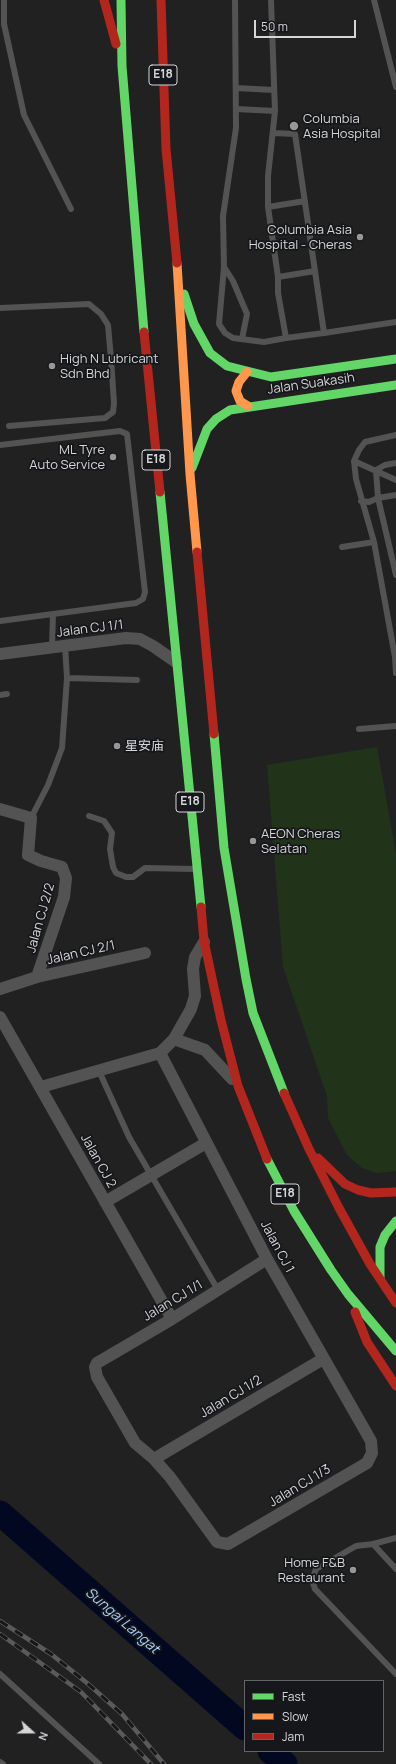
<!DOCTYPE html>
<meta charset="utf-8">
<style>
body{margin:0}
#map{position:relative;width:396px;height:1764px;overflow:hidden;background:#212122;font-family:Manrope,sans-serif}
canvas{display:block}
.legend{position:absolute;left:244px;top:1680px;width:140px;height:72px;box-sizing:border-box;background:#16171a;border:1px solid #626366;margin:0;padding:5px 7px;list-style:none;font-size:12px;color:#d5d6d8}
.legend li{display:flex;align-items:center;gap:8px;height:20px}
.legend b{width:20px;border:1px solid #626366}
.north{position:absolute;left:12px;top:1712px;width:40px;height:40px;-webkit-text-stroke:3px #16171a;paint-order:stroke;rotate:111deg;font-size:11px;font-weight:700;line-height:16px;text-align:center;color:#d5d6d8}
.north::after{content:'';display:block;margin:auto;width:14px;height:18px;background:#d5d6d8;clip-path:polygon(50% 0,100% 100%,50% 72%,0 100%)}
.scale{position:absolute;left:254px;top:20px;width:102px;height:18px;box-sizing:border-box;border:2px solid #d5d6d8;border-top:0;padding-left:5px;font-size:12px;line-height:14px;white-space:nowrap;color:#d5d6d8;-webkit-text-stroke:3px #16171a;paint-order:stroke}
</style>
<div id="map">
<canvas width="396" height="1764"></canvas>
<ul class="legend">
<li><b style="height:5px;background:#63d668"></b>Fast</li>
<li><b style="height:5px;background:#ff974d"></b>Slow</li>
<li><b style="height:5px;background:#b3261e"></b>Jam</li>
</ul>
<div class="north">N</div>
<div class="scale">50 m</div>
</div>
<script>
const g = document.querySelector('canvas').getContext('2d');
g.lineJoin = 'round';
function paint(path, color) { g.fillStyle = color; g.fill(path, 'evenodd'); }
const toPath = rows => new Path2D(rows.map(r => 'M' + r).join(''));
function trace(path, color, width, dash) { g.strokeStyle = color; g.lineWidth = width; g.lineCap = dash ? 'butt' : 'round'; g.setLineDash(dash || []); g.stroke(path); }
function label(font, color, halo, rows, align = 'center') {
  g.font = font + ' Manrope,"Noto Sans SC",sans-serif'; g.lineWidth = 3.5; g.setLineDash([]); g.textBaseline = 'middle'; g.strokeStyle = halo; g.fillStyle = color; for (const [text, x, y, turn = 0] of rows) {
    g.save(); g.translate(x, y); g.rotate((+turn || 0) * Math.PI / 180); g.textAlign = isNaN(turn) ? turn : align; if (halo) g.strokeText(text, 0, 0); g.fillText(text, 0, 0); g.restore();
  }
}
const green = toPath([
 [377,747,396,854,396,1171,377,1173,362,1168,347,1155,328,1118,327,1096,283,967,267,765]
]);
const river = toPath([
 [0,1513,245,1728],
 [270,1751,285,1764]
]);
const lane = toPath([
 [4,0,4,24,24,115,71,209],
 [235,0,236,128,223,216,224,267,219,324,225,333,233,338,264,342,286,338],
 [271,0,275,111,268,176,268,207,278,277,278,293,286,338,324,333],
 [374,0,396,87],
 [236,88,274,90],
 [236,109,275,111],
 [274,133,295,134,324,333,396,322],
 [268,207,305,201],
 [224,267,233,281,247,314,242,339],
 [278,277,315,271],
 [0,308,89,304,101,314,108,325,111,359,114,403,113,412,105,418,9,426],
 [0,445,120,431,127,434,145,592,143,599,136,603,0,621],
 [354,461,396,480],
 [396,463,385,465,376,470,378,498,396,575],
 [361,501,369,502,378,498,396,495],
 [374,542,395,657,396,673],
 [342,547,374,542,356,479,354,461,359,450,365,442,396,435],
 [65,645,67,678,137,680],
 [52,647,53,614],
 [0,695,7,694],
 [359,729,396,726],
 [89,816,104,821,112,833,110,849,113,867,116,873,126,877,133,877,145,868,194,869],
 [31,818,48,785,62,748,67,678],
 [99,1071,129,1137,218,1290],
 [396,1538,373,1544,396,1569],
 [373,1544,356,1546,316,1569,312,1580,315,1589,396,1674],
 [0,1674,99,1764],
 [0,1762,3,1764]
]);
const street = toPath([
 [0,654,126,638,140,639,153,646,176,662],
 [0,809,31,818,28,855,41,861,62,867,66,878,64,897,37,977],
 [0,989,37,977,145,953],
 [0,1017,172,1319],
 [174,1039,205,1050,232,1079],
 [160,1053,267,1259,371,1441,372,1453,367,1463,228,1544,217,1542,170,1477,154,1459,135,1443,97,1377,95,1367,97,1363,172,1319,267,1259],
 [41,1087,160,1053,174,1039,191,1009,195,996,193,969,195,957,204,942],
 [105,1202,206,1143],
 [154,1459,323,1359]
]);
const fast = toPath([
 [121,0,122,66,144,332],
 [184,294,194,324,210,353,227,366,271,377,396,359],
 [192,468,207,429,216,419,230,410,396,385],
 [160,492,201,907],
 [214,734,224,848,246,979,253,1013,284,1093],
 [267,1159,294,1211,331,1270,348,1294,396,1351],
 [380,1278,380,1247,385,1235,396,1221]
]);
const slow = toPath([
 [177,263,190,474,197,552],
 [247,372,239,382,236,391,240,401,248,406]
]);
const jam = toPath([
 [104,0,116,44],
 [161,0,166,149,177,263],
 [144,332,160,492],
 [197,552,214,734],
 [201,907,204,941,221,1020,238,1086,267,1159],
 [284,1093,309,1149,339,1208,370,1264,396,1303],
 [318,1158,345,1184,358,1190,371,1193,396,1192],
 [355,1312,367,1342,396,1386]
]);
const rail = toPath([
 [0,1621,51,1654,87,1683,122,1714,164,1764],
 [0,1634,81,1692,151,1764]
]);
const markers = [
 [294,126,5,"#969798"],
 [360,237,4,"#969798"],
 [52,366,4,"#969798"],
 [113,457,4,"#969798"],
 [117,746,4,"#969798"],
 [253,841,4,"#969798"],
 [353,1570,4,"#969798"]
];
const shields = [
 [163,75,28],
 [156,460,28],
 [190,802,28],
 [285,1194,28]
];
const shieldNames = [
 ["E18",163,75],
 ["E18",156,460],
 ["E18",190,802],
 ["E18",285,1194]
];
const poiNames = [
 ["Columbia",303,119],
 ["Asia Hospital",303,134],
 ["Columbia Asia",352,230,"right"],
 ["Hospital - Cheras",352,245,"right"],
 ["High N Lubricant",60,359],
 ["Sdn Bhd",60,374],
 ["ML Tyre",105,450,"right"],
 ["Auto Service",105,465,"right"],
 ["星安庙",125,746],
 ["AEON Cheras",261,834],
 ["Selatan",261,849],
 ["Home F&B",345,1563,"right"],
 ["Restaurant",345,1578,"right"]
];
const streetNames = [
 ["Jalan Suakasih",311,384,-8],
 ["Jalan CJ 1/1",90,629,-7],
 ["Jalan CJ 2/2",41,918,-74],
 ["Jalan CJ 2/1",81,953,-13],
 ["Jalan CJ 2",98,1161,61],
 ["Jalan CJ 1",277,1247,62],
 ["Jalan CJ 1/1",173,1301,-31],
 ["Jalan CJ 1/2",231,1397,-31],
 ["Jalan CJ 1/3",300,1486,-31]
];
const waterNames = [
 ["Sungai Langat",122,1621,41]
];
paint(green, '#21341a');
trace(river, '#030821', 25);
trace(lane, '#535353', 6);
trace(street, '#535353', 12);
trace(fast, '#63d668', 9);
trace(slow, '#ff974d', 9);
trace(jam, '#b3261e', 9);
trace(rail, '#5b5a5b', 4.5);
trace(rail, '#16171a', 3, [9]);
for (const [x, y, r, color] of markers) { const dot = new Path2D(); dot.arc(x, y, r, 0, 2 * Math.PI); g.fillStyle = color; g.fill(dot); trace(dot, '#16171a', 1.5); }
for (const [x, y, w] of shields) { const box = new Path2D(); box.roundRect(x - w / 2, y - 10, w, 20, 3); g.fillStyle = '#16171a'; g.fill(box); trace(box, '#d5d6d8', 1); }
label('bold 12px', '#d5d6d8', null, shieldNames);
label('13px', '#d5d6d8', '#16171a', poiNames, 'left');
label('13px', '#d5d6d8', '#16171a', streetNames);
label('italic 14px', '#a9cdfb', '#16171a', waterNames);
</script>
